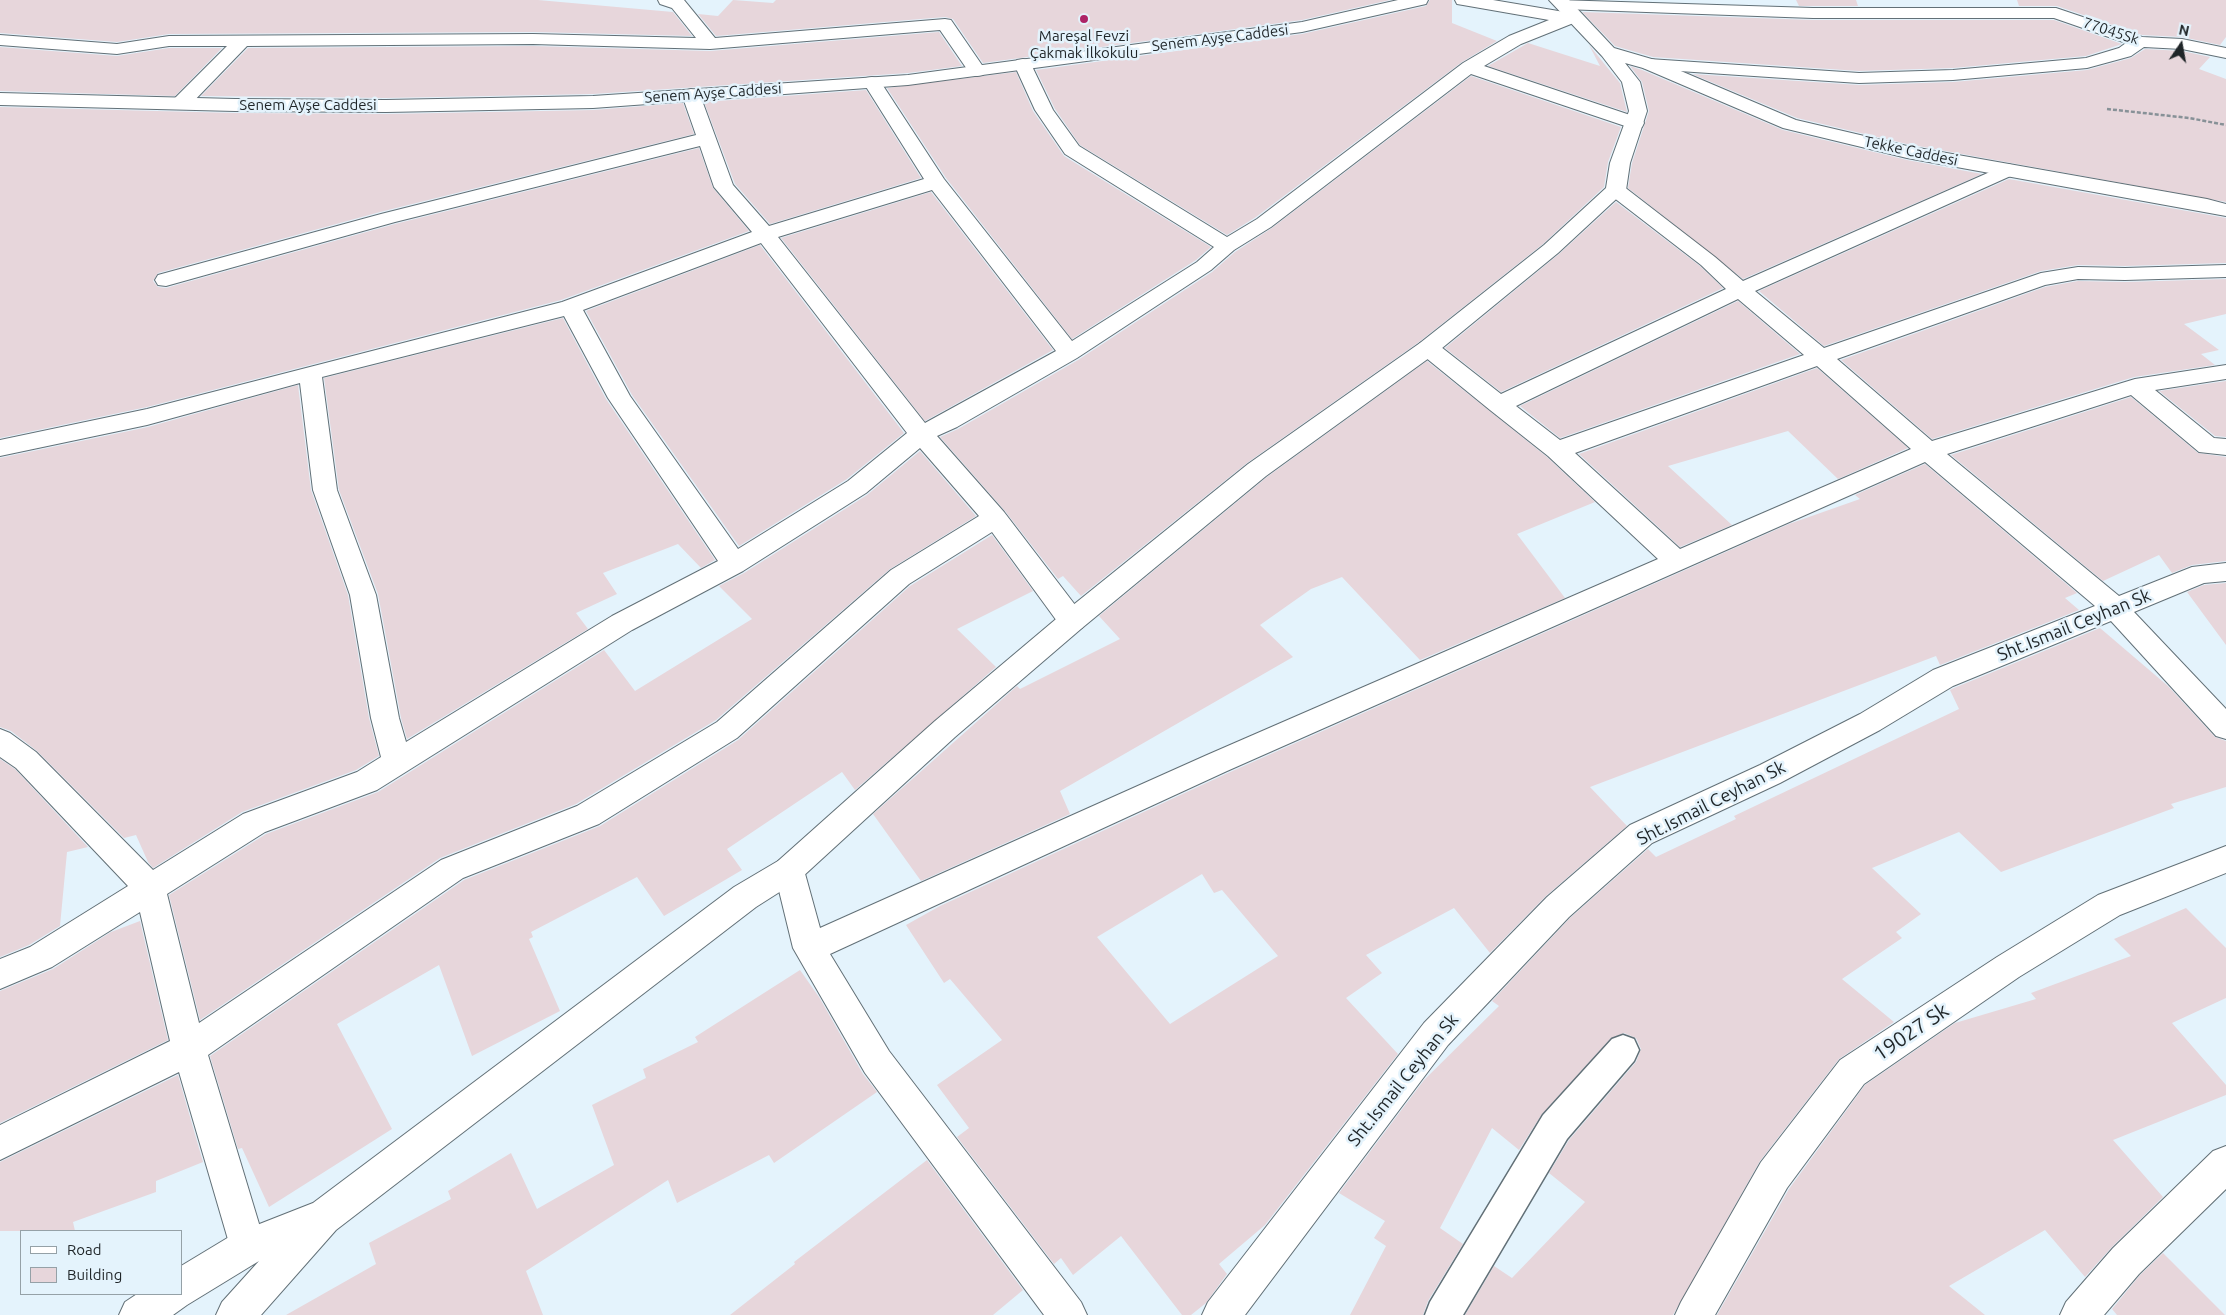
<!DOCTYPE html>
<meta charset="utf-8">
<style>
body{margin:0}
#map{position:relative;width:2226px;height:1315px;overflow:hidden;background:#e4f3fc;font-family:Ubuntu,sans-serif}
canvas{display:block}
.legend{position:absolute;left:20px;top:1230px;width:162px;height:65px;box-sizing:border-box;background:#e4f3fc;border:1px solid #95a1a7;margin:0;padding:6px 9px;list-style:none;font-size:15px;color:#1f2528}
.legend li{display:flex;align-items:center;gap:10px;height:25px}
.legend b{width:25px;border:1px solid #95a1a7}
.north{position:absolute;left:2156px;top:20px;width:50px;height:50px;-webkit-text-stroke:4px #e4f3fc;paint-order:stroke;rotate:12deg;font-size:14px;font-weight:700;line-height:20px;text-align:center;color:#1f2528}
.north::after{content:'';display:block;margin:auto;width:18px;height:22px;background:#1f2528;clip-path:polygon(50% 0,100% 100%,50% 72%,0 100%)}
</style>
<div id="map">
<canvas width="2226" height="1315"></canvas>
<ul class="legend">
<li><b style="height:6px;background:#fff"></b>Road</li>
<li><b style="height:14px;background:#e7d6db"></b>Building</li>
</ul>
<div class="north">N</div>
</div>
<script>
const g = document.querySelector('canvas').getContext('2d');
g.lineJoin = 'round';
function paint(path, color) { g.fillStyle = color; g.fill(path, 'evenodd'); }
const toPath = rows => new Path2D(rows.map(r => 'M' + r).join(''));
function trace(path, color, width, dash) { g.strokeStyle = color; g.lineWidth = width; g.lineCap = dash ? 'butt' : 'round'; g.setLineDash(dash || []); g.stroke(path); }
function label(font, color, halo, rows, align = 'center') {
  g.font = font + ' Ubuntu,sans-serif'; g.lineWidth = 5; g.setLineDash([]); g.textBaseline = 'middle'; g.strokeStyle = halo; g.fillStyle = color; for (const [text, x, y, turn = 0] of rows) {
    g.save(); g.translate(x, y); g.rotate((+turn || 0) * Math.PI / 180); g.textAlign = isNaN(turn) ? turn : align; if (halo) g.strokeText(text, 0, 0); g.fillText(text, 0, 0); g.restore();
  }
}
const building = toPath([
 [0,0,538,0,673,12,692,36,533,32,169,34,117,42,0,33],
 [733,0,773,3,776,0,1390,0,1302,20,983,63,953,19,945,17,716,36,698,14,718,16],
 [1430,0,1452,0,1452,23,1497,41,1462,62,1256,217,1227,235,1080,145,1055,109,1036,70,1302,34,1426,6],
 [1796,0,1856,0,1858,6,1799,6],
 [2017,0,2226,0,2226,37,2220,45,2182,37,2142,35,2057,6,2019,6],
 [1582,12,1813,20,2054,20,2122,44,2086,56,1953,68,1859,71,1653,57,1615,46],
 [939,32,962,66,908,73,593,94,386,98,201,96,248,48,533,46,710,51],
 [1528,43,1600,66,1589,45,1620,83,1627,112,1488,66],
 [0,47,117,56,169,48,222,48,175,96,0,91],
 [2145,49,2182,51,2210,57,2199,69,2226,79,2226,202,1907,144,1797,118,1692,74,1859,85,1953,82,2087,70,2131,58],
 [1630,66,1642,70,1783,130,1907,160,1982,174,1743,279,1628,188,1632,163,1649,111,1642,82],
 [1016,72,1033,111,1064,156,1211,247,1196,260,1072,339,946,178,887,88],
 [1471,76,1621,127,1608,162,1604,187,1543,244,1419,342,1247,463,1081,596,1063,576,1058,579,1005,511,940,437,958,429,1078,360,1212,272,1235,252,1272,228],
 [866,90,921,178,770,224,735,184,704,102],
 [683,103,694,134,380,212,158,273,153,281,158,287,166,288,395,224,699,148,713,188,749,231,561,300,147,407,0,438,0,107,235,113,386,114,593,110],
 [2009,179,2226,218,2226,263,2125,266,2078,265,2041,271,1824,346,1759,291],
 [931,192,1053,350,925,421,781,238],
 [1616,202,1700,266,1723,288,1501,392,1445,348,1559,254],
 [760,245,904,433,847,479,739,546,632,395,586,311],
 [2226,279,2226,314,2184,324,2219,350,2201,354,2215,365,2134,377,1932,439,1841,360,2045,287,2078,281,2125,282],
 [1738,301,1800,354,1560,438,1520,406],
 [563,318,606,399,715,560,701,568,678,544,603,573,617,594,576,613,588,629,407,739,401,718,378,594,339,490,324,378],
 [1427,361,1547,457,1595,502,1517,534,1565,598,1420,660,1342,577,1311,589,1260,625,1293,657,1060,791,1070,814,921,881,873,814,1017,686,1020,689,1120,639,1099,616,1267,477],
 [1817,368,1908,448,1838,479,1788,431,1668,466,1732,525,1680,547,1579,454],
 [2226,381,2226,437,2215,436,2159,391],
 [298,385,311,490,348,595,369,718,379,756,356,770,242,812,153,868,148,862,136,835,124,838,37,751,11,731,0,727,0,458,148,427],
 [2131,397,2198,453,2226,457,2226,561,2192,565,2172,573,2159,555,2103,581,1951,455],
 [920,451,976,516,890,569,716,720,576,804,440,858,200,1020,169,895,266,834,378,792,604,650,635,691,752,619,719,586,744,573,867,495],
 [1925,464,2077,593,2065,598,2079,610,1940,665,1936,656,1590,787,1627,826,1546,896,1490,953,1454,908,1366,955,1382,973,1346,998,1398,1054,1265,1225,1219,1264,1227,1274,1206,1303,1191,1315,1182,1315,1121,1236,1073,1275,1061,1258,1054,1264,957,1137,969,1128,937,1085,1002,1040,950,979,944,983,906,925,940,906,1228,773,1789,524,1860,499,1855,495],
 [1202,874,1214,893,1222,890,1278,956,1170,1024,1097,937],
 [992,535,1033,591,957,629,996,667,855,790,842,772,727,849,742,870,664,916,637,877,531,932,533,937,529,939,560,1011,472,1056,439,965,337,1024,392,1129,269,1207,242,1148,238,1149,210,1056,464,880,600,826,738,740,910,586],
 [2226,583,2226,645,2187,592,2204,585],
 [2100,628,2168,686,2215,737,2226,741,2226,787,2171,804,2174,808,2001,872,1959,832,1872,868,1921,914,1896,932,1902,938,1842,979,1894,1022,1839,1059,1760,1161,1673,1315,1465,1315,1494,1266,1512,1278,1585,1202,1549,1173,1569,1140,1636,1062,1641,1049,1636,1038,1624,1033,1611,1038,1542,1114,1519,1150,1492,1128,1440,1228,1463,1244,1428,1301,1423,1315,1350,1315,1386,1246,1374,1238,1385,1221,1339,1193,1424,1080,1499,1006,1492,1001,1570,918,1648,849,1656,857,1736,819,1734,816,1959,709,1950,690,1954,688],
 [0,759,15,769,88,847,67,852,60,926,29,945,0,957],
 [2186,908,2226,948,2226,998,2172,1023,2226,1085,2226,1095,2113,1140,2163,1197,2112,1247,2085,1277,2045,1230,1949,1286,1985,1315,1717,1315,1789,1189,1865,1085,1955,1023,2036,999,2031,993,2131,956,2114,939],
 [140,921,168,1040,0,1123,0,991,53,969,111,932],
 [800,970,819,997,863,1074,877,1092,774,1163,769,1155,677,1203,668,1180,526,1271,543,1315,286,1315,376,1264,369,1243,451,1199,448,1191,511,1153,537,1209,614,1165,592,1105,646,1078,643,1069,698,1042,695,1037],
 [178,1075,203,1162,156,1181,156,1192,73,1222,75,1231,0,1231,0,1162],
 [927,1160,1023,1290,993,1315,730,1315,795,1264,794,1262],
 [2163,1253,2225,1315,2117,1315,2112,1309,2140,1275]
]);
const path = toPath([
 [2107,109,2189,118,2226,125]
]);
const service = toPath([
 [1623,1035,1634,1039,1639,1050,1634,1061,1567,1139,1463,1315,1425,1315,1430,1302,1543,1115,1612,1039,1623,1035]
]);
const minor = toPath([
 [658,0,684,0,715,38,945,19,951,20,986,71,983,75,977,76,971,75,940,30,710,49,533,44,247,46,189,106,182,108,175,106,173,102,175,98,227,46,169,46,117,54,0,45,0,35,117,44,169,36,533,34,696,38,672,8,660,4,658,0],
 [1455,0,1493,0,1576,14,1579,18,1576,22,1521,44,1484,66,1642,119,1644,123,1642,127,1635,129,1628,127,1471,74,1271,227,1234,250,1211,270,1077,358,957,427,937,436,1004,512,1082,614,1085,621,1082,628,1072,631,1062,628,992,532,909,584,737,738,599,824,463,878,208,1055,266,1247,260,1260,247,1266,234,1260,179,1072,0,1160,0,1125,170,1041,140,912,52,967,0,989,0,959,30,947,128,886,16,768,0,757,0,729,10,733,36,752,153,870,243,814,357,772,381,757,371,718,350,595,313,490,300,383,147,425,0,456,0,440,147,409,562,302,752,232,714,187,700,146,395,222,166,286,158,285,155,280,158,275,381,214,696,135,682,95,684,91,691,89,698,91,700,95,733,185,769,226,924,179,863,82,866,78,872,77,878,78,944,179,1072,341,1197,262,1214,247,1065,154,1035,110,1014,64,1017,60,1023,59,1029,60,1053,110,1079,146,1227,237,1257,219,1463,63,1509,36,1549,20,1463,5,1457,4,1455,0],
 [932,190,1056,351,925,423,778,237,932,190],
 [761,243,907,433,848,481,738,549,630,396,583,310,761,243],
 [564,316,608,398,718,561,612,616,406,742,399,718,376,595,337,490,322,377,564,316],
 [920,448,979,516,891,570,717,722,577,806,441,860,199,1023,167,894,265,832,377,790,632,630,743,571,866,493,920,448],
 [1557,0,1813,8,2056,8,2142,37,2182,39,2226,48,2226,58,2182,49,2144,47,2131,56,2087,68,1953,80,1859,83,1649,69,1643,68,1640,64,1643,60,1649,59,1859,73,1953,70,2086,58,2119,48,2126,43,2054,18,1813,18,1563,9,1557,8,1555,4,1557,0],
 [2008,164,2015,166,2018,170,2015,174,1755,291,1824,348,2041,273,2078,267,2125,268,2226,265,2226,277,2125,280,2078,279,2045,285,1837,359,1932,441,2135,379,2226,365,2226,379,2155,390,2214,438,2226,439,2226,455,2199,452,2131,395,1947,454,2119,596,2192,567,2226,563,2226,581,2204,583,2134,612,2226,709,2226,739,2216,736,2111,621,1953,686,1880,730,1780,783,1652,843,1569,917,1448,1045,1245,1315,1202,1315,1208,1302,1424,1023,1547,897,1630,825,1760,765,1860,714,1933,670,2095,606,1925,462,1227,771,830,954,889,1051,1081,1302,1087,1315,1044,1315,865,1073,793,948,774,870,778,861,789,857,800,861,804,870,820,928,1207,755,1658,559,1548,456,1490,410,1420,353,1417,348,1420,343,1428,341,1436,343,1501,394,1726,289,1701,265,1609,194,1606,190,1609,186,1616,184,1623,186,1715,257,1743,281,2008,164],
 [1738,299,1804,355,1560,440,1516,406,1738,299],
 [1817,366,1911,449,1680,549,1575,453,1817,366],
 [2226,846,2226,873,2120,915,2019,977,1864,1084,1787,1188,1715,1315,1675,1315,1681,1302,1761,1162,1840,1060,1997,957,2098,895,2226,846],
 [2226,1146,2226,1189,2139,1274,2104,1315,2060,1315,2066,1302,2113,1248,2213,1151,2226,1146]
]);
const tertiary = toPath([
 [1398,0,1428,0,1426,4,1302,32,908,85,593,108,386,112,235,111,0,105,0,93,235,99,386,100,593,96,908,75,1302,22,1398,0],
 [1549,0,1569,0,1614,48,1655,60,1796,120,1907,146,2207,199,2226,204,2226,216,1907,158,1783,128,1643,68,1625,63,1640,82,1647,111,1630,163,1626,190,1558,253,1436,353,1266,476,1082,628,955,737,800,879,756,907,336,1230,261,1315,216,1315,222,1302,259,1261,187,1305,173,1315,119,1315,125,1302,137,1294,181,1294,181,1266,234,1234,313,1203,734,887,778,861,935,721,1062,614,1248,464,1420,343,1544,245,1606,188,1610,163,1629,111,1622,82,1602,56,1549,0]
]);
const markers = [
 [1084,19,5,"#ad2366"]
];
const farStreetnames = [
 ["77045Sk",2111,31,18],
 ["Senem Ayşe Caddesi",1220,38,-7],
 ["Senem Ayşe Caddesi",713,93,-4],
 ["Senem Ayşe Caddesi",308,105],
 ["Tekke Caddesi",1911,151,12]
];
const farPoinames = [
 ["Mareşal Fevzi",1084,36],
 ["Çakmak İlkokulu",1084,53]
];
const streetNames = [
 ["Sht.Ismail Ceyhan Sk",2074,625,-22],
 ["Sht.Ismail Ceyhan Sk",1711,803,-27],
 ["Sht.Ismail Ceyhan Sk",1403,1080,-51]
];
const nearStreetnames = [
 ["19027 Sk",1911,1032,-34]
];
paint(building, '#e7d6db');
trace(service, '#627077', 3);
trace(minor, '#627077', 2);
trace(tertiary, '#627077', 2);
trace(path, '#879197', 2.5, [4, 2]);
paint(service, '#fff');
paint(minor, '#fff');
paint(tertiary, '#fff');
for (const [x, y, r, color] of markers) { const dot = new Path2D(); dot.arc(x, y, r, 0, 2 * Math.PI); g.fillStyle = color; g.fill(dot); trace(dot, '#e4f3fc', 2); }
label('15px', '#1f2528', '#e4f3fc', farStreetnames);
label('15px', '#1f2528', '#e4f3fc', farPoinames);
label('18px', '#1f2528', '#e4f3fc', streetNames);
label('21px', '#1f2528', '#e4f3fc', nearStreetnames);
</script>
